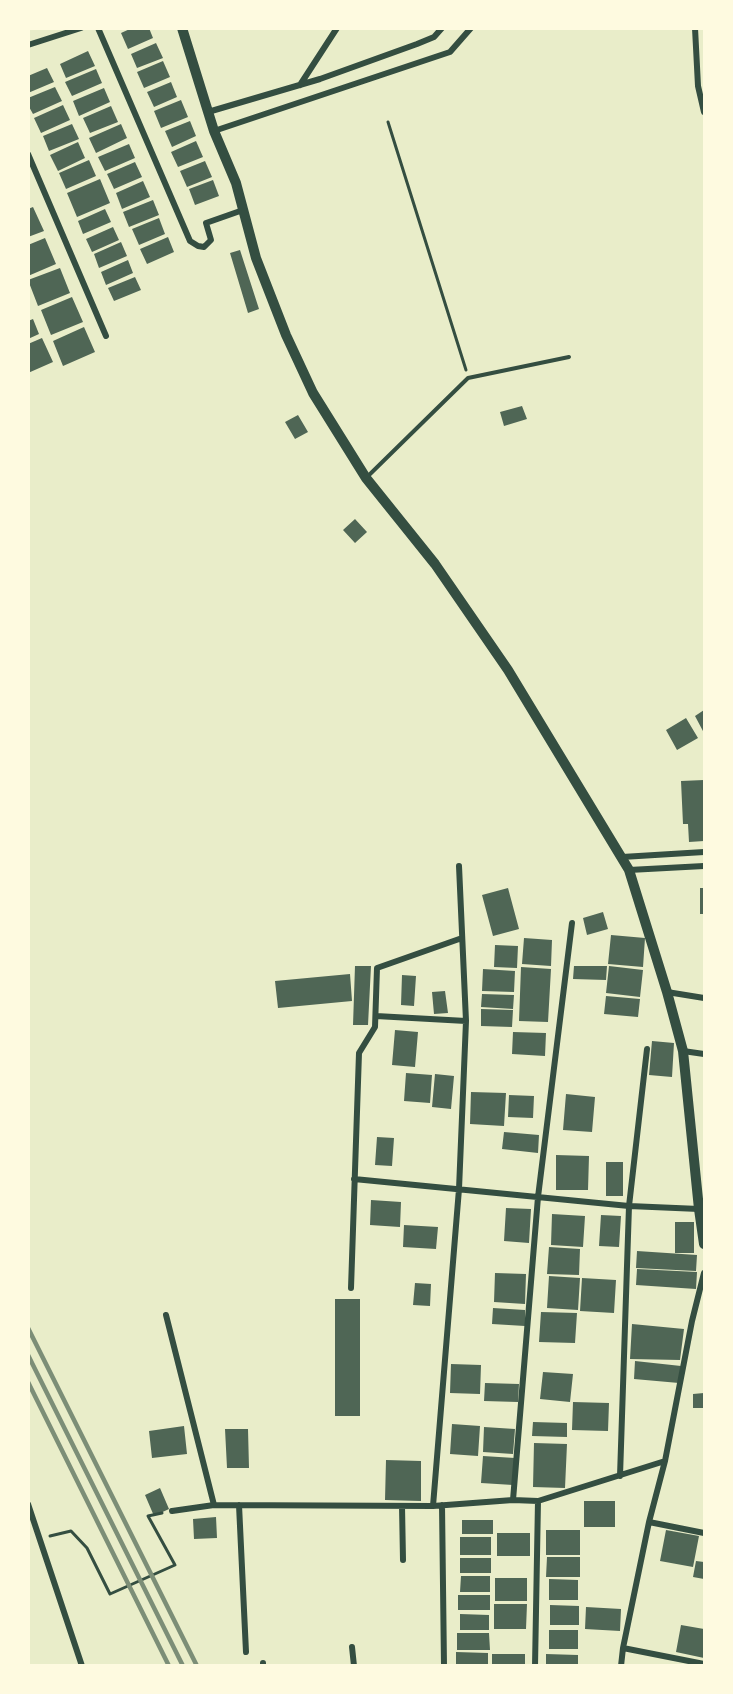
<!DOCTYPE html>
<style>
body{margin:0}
#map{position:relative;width:733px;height:1694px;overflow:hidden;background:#e9edc9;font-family:"IBM Plex Sans",sans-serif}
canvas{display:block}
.frame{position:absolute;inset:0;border:30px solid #fefae0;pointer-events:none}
</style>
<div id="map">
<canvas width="733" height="1694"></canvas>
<div class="frame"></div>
</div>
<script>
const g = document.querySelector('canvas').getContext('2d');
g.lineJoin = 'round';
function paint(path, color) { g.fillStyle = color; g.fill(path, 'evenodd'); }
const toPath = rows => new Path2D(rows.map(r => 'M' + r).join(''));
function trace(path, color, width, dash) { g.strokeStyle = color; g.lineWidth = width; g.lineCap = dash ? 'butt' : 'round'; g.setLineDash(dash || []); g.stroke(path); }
const building = toPath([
 [132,28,149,28,153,38,128,49,121,33],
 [156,43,163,58,137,68,131,54],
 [88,51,95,66,66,78,60,64],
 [163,61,170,77,144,88,137,72],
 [47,68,54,82,28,93,28,76],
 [96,69,102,83,72,96,65,82],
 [171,82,177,97,154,107,147,92],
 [55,87,62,101,33,114,28,105,28,98],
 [104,88,110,102,79,116,73,101],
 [181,100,188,117,161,128,154,111],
 [63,105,70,120,41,133,34,118],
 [111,106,118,122,90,133,83,118],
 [190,121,196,136,172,147,165,131],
 [72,124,79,139,49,151,43,136],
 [121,124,127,138,96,153,89,138],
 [196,141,203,157,178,167,171,152],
 [78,142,85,158,58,171,50,155],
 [129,144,135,158,105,171,98,157],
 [89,160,96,176,66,189,59,173],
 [205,161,212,177,187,187,180,171],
 [135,162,142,177,114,189,107,174],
 [100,179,110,203,77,217,67,193],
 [213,180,219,196,195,205,189,189],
 [143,181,150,197,122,209,116,193],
 [153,200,159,215,129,227,123,212],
 [33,207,44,231,28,237,28,209],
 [105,209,111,222,83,234,78,221],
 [159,218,165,234,139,245,132,229],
 [113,227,119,240,92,252,86,239],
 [168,237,174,252,147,264,140,249],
 [45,238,56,264,28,276,28,245],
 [121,242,127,256,99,268,94,254],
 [240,250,259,309,248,313,230,253],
 [128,260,133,273,106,285,101,272],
 [60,268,70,293,38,306,28,280],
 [135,277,141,290,114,301,108,288],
 [72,297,83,322,51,335,41,310],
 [33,319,39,334,28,339,28,321],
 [84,327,95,352,63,366,53,341],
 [42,338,53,362,28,373,28,344],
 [522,406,527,419,504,426,500,412],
 [298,415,308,432,295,439,285,422],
 [355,519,367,532,355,543,343,530],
 [704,710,704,733,695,716],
 [686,718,698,738,677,750,666,730],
 [704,780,704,841,689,842,688,824,683,824,681,781],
 [508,888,519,929,493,936,482,895],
 [700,888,704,888,704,914,700,914],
 [603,912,608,929,587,935,583,918],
 [611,935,645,938,643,967,608,964],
 [524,938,552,940,551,966,522,964],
 [495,945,518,946,517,968,494,967],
 [355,966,371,966,368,1025,353,1025],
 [574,966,607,966,606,980,573,979],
 [609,966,643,970,640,997,606,993],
 [521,967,551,969,548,1022,519,1021],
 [483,969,515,971,514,992,482,991],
 [350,974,352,1001,278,1008,275,981],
 [402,975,416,976,414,1006,401,1005],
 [445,991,448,1013,434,1014,432,992],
 [482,994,514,995,513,1009,481,1007],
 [606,996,640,999,638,1017,604,1014],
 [481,1009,513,1010,512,1027,481,1026],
 [395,1030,418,1032,415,1067,392,1065],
 [513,1032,546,1033,545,1056,512,1054],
 [652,1041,674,1043,672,1077,649,1075],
 [406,1073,432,1075,430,1103,404,1101],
 [435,1074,454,1076,451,1109,432,1107],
 [471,1092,506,1093,504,1126,470,1124],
 [566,1094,595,1097,592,1132,563,1130],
 [509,1095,534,1096,533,1118,508,1117],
 [504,1132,539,1135,538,1153,502,1149],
 [377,1137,394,1138,392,1166,375,1165],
 [556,1155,589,1156,588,1190,556,1190],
 [606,1162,623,1162,623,1196,606,1196],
 [371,1200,401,1202,400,1227,370,1225],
 [506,1208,531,1209,529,1243,504,1241],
 [552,1214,585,1216,583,1247,551,1245],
 [601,1215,621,1216,619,1247,599,1246],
 [675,1222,694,1222,694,1253,675,1253],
 [404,1225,438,1227,436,1249,403,1247],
 [549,1247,580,1249,579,1275,547,1274],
 [637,1251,697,1255,696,1271,636,1268],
 [637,1269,697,1272,696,1289,636,1285],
 [495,1273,526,1274,525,1304,494,1302],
 [549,1276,580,1278,578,1310,547,1308],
 [582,1278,616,1280,614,1313,580,1311],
 [415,1283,431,1284,430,1306,413,1305],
 [335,1299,360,1299,360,1416,335,1416],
 [493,1308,525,1310,525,1326,492,1324],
 [541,1312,577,1313,575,1343,539,1342],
 [632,1324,684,1329,680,1360,630,1359],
 [635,1361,681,1366,679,1383,634,1379],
 [451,1364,481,1365,480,1394,450,1393],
 [543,1372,573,1374,570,1402,540,1399],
 [485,1383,519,1384,518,1402,484,1401],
 [704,1393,704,1408,693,1408,693,1394],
 [573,1402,609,1403,608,1431,572,1430],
 [533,1422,567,1423,567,1437,532,1436],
 [452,1424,480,1426,478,1456,450,1454],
 [184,1426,187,1454,152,1458,149,1431],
 [484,1427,515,1429,513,1454,483,1452],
 [225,1429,248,1429,249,1468,227,1468],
 [534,1443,567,1444,565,1488,533,1487],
 [483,1456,515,1458,513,1485,481,1483],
 [386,1460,421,1461,421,1501,385,1500],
 [160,1488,169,1509,154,1516,145,1495],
 [584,1501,615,1501,615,1527,584,1527],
 [216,1517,217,1538,194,1539,193,1519],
 [462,1520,493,1520,493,1534,462,1534],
 [546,1530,580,1530,580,1555,546,1555],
 [666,1530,699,1536,693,1567,660,1561],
 [497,1533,530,1533,530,1556,497,1556],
 [460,1537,491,1537,491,1555,460,1555],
 [547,1557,580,1557,580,1577,546,1577],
 [460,1558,491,1558,491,1573,460,1573],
 [696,1561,704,1562,704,1579,693,1577],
 [461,1576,490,1576,490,1592,460,1592],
 [495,1578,527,1578,527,1601,495,1601],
 [549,1579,578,1580,578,1600,549,1600],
 [458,1595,490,1595,490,1610,458,1610],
 [494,1604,527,1604,526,1629,494,1629],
 [550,1605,579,1606,579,1625,550,1625],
 [586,1607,621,1609,620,1631,585,1629],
 [460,1614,489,1615,489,1630,460,1630],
 [681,1625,704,1629,704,1658,676,1652],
 [549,1630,578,1630,578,1649,549,1649],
 [457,1633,489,1633,490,1650,457,1650],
 [456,1652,488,1653,488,1666,456,1666],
 [492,1654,525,1654,525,1666,492,1666],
 [546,1654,578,1655,578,1666,546,1666]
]);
const path = toPath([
 [388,122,466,370],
 [50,1536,71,1531,87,1548,110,1594,175,1565,148,1516,162,1513]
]);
const service = toPath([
 [366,478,468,378,569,357]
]);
const minor = toPath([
 [98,28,190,241,198,246,204,247,211,240,206,223,243,210],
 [695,28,698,86,704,112],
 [28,45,81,28],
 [300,85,337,28],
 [208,112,320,79,417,44,434,37,442,28],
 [214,131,450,52,471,28],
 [28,154,106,336],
 [622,857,704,852],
 [459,866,466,1021,459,1189,433,1506,513,1500,538,1501,665,1461],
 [629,870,704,866],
 [667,992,704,998],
 [376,1016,466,1021],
 [683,1051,704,1054],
 [354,1179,629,1206,699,1209],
 [351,1288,359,1053,375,1027,377,968,462,938],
 [166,1315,214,1505],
 [620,1476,629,1206,647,1049],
 [513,1500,538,1197,572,923],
 [28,1504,82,1666],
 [239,1505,246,1652],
 [442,1505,444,1666],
 [402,1506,403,1560],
 [172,1511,214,1505,433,1506],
 [649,1522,704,1533],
 [352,1647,354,1666],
 [623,1648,704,1664],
 [263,1663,263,1666],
 [535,1666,538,1501],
 [621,1666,623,1648,649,1522,665,1461,692,1321,704,1273]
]);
const secondary = toPath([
 [182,28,214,131,236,183,256,258,286,335,313,393,366,478,435,564,508,670,629,870,667,992,683,1051,699,1209,704,1244]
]);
const rail = toPath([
 [28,1328,197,1666],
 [28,1355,183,1666],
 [28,1382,169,1666]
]);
paint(building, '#4f6655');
trace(path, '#344e41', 3);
trace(service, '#344e41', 4);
trace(minor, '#344e41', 6);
trace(secondary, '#344e41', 10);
trace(rail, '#7c8e77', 4.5);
</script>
